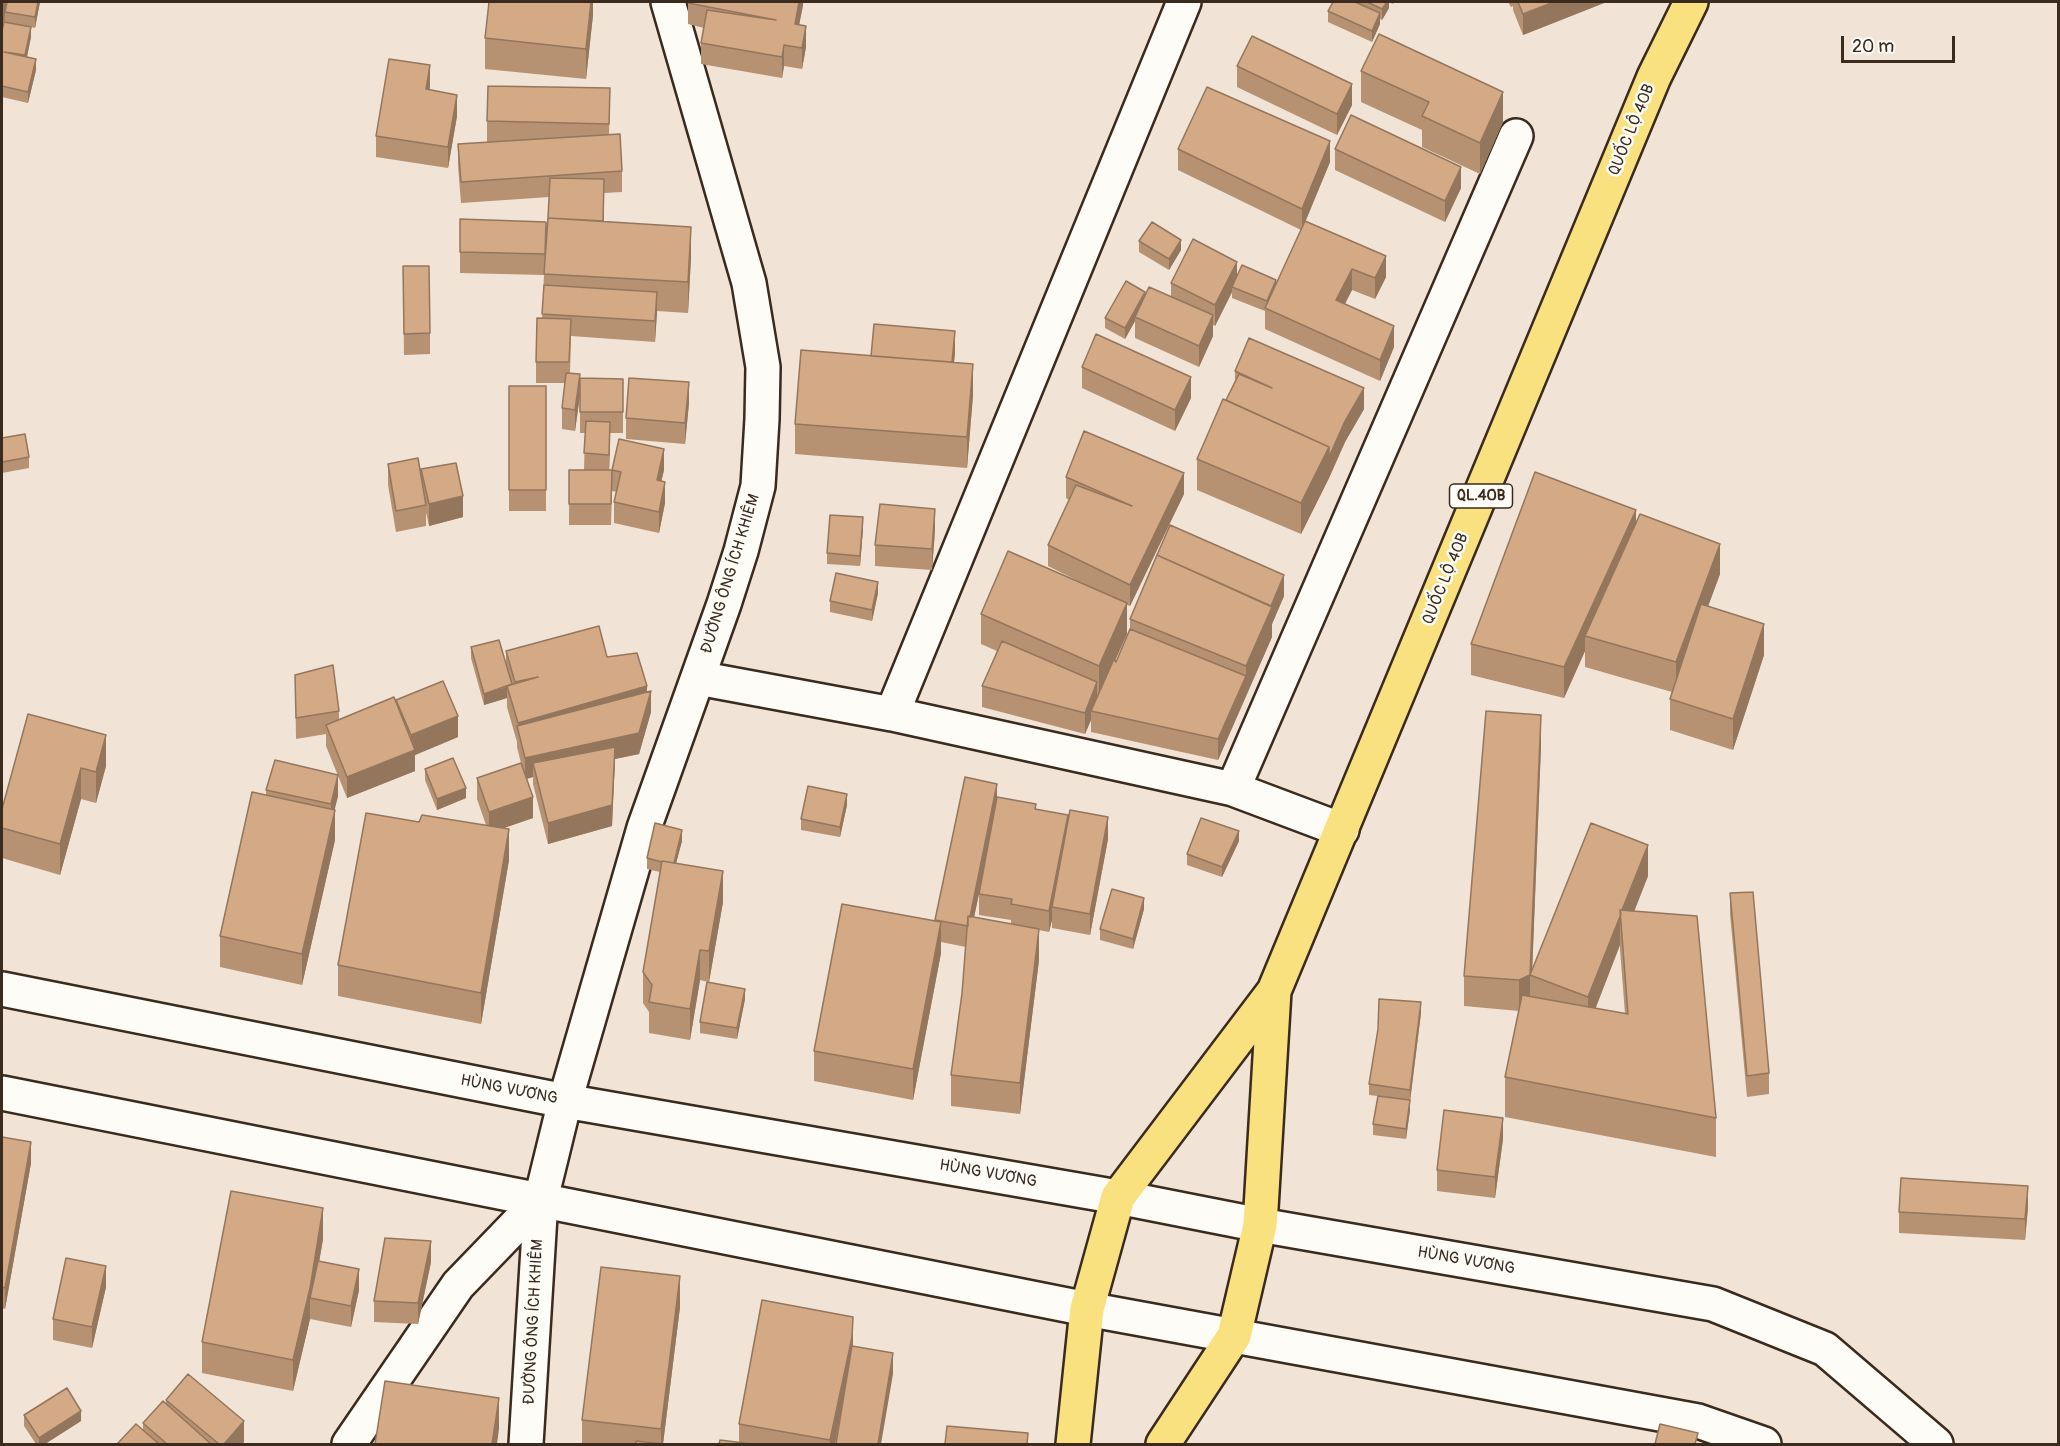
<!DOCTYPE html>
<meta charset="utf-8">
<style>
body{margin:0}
#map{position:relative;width:2060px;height:1446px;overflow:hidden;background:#f1e3d5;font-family:Pangolin,sans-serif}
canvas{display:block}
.frame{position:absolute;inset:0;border:3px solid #3b2a1e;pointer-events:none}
.scale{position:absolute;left:1841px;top:36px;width:114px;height:27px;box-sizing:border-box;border:3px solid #3b2a1e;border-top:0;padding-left:8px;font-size:18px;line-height:21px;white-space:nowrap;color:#3b2a1e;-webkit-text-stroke:4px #fdfcf7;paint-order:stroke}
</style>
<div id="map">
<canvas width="2060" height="1446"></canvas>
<div class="frame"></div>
<div class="scale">20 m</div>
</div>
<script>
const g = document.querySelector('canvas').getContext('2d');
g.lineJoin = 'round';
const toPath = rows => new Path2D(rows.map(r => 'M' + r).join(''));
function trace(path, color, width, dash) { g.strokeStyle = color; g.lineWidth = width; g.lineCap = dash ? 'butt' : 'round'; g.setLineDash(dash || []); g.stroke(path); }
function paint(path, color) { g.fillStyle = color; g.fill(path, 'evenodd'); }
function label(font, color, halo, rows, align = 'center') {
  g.font = font + ' Pangolin,sans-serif'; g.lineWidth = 5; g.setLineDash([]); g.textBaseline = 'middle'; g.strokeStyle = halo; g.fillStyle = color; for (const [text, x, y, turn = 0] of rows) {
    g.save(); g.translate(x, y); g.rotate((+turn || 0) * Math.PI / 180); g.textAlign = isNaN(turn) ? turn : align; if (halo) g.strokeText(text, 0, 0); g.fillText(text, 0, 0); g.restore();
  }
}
const minor = toPath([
 [698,678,892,714,1233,789,1342,830],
 [892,714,1184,2],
 [1233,789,1516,136],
 [565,1101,644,828,724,604,741,551,758,486,762,419,763,367,749,283,668,2],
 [349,1444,458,1285,541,1199],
 [526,1444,541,1199]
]);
const secondary = toPath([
 [2,989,565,1101,1118,1197,1260,1225,1713,1304,1825,1349,1936,1444],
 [2,1093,1087,1309,1698,1421,1764,1444],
 [541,1199,565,1101]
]);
const trunk = toPath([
 [1073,1444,1087,1309,1118,1197,1274,991,1654,77,1691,2],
 [1163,1444,1234,1336,1260,1225,1274,991]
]);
const wall = toPath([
 [2,2,40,2,35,28,31,27,31,37,27,57,36,70,28,103,2,97],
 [593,2,593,15,586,79,485,69,485,38],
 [803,2,799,25,806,47,802,69,784,66,782,78,701,64,701,43,704,28,688,24,688,3],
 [1333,2,1394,2,1393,4,1389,2,1389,8,1382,20,1380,19,1380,24,1372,42,1328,22,1328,11],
 [1508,2,1604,2,1604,3,1523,35,1513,10,1513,6,1511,7],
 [1237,66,1352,105,1337,135,1237,87],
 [1361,71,1503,122,1480,174,1422,147,1422,130,1361,102],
 [430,86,429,90,457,116,448,168,376,157,376,136],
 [610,88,609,135,622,171,622,192,604,193,604,221,691,257,688,313,657,311,655,342,571,336,570,373,580,395,575,431,562,429,562,408,565,383,536,383,536,362,542,319,544,275,460,273,460,219,546,250,549,197,461,203,458,165,458,144,487,142,487,121],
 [1178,149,1330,162,1305,221,1386,277,1375,299,1352,290,1344,304,1394,347,1380,381,1265,329,1265,311,1232,298,1232,292,1215,326,1213,325,1213,336,1199,367,1135,338,1135,321,1125,339,1105,328,1105,318,1145,295,1171,296,1171,283,1237,276,1276,285,1301,230,1178,170],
 [1335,149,1461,188,1445,222,1335,170],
 [1139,241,1181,250,1169,270,1139,252],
 [403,266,430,333,430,354,404,355],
 [955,352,954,363,973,395,967,468,795,454,795,424,871,356],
 [1082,367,1191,398,1175,431,1082,388],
 [1235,371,1364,409,1345,442,1329,478,1301,534,1197,490,1197,459,1235,381],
 [580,378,623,379,623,433,610,433,609,470,664,470,661,481,665,503,659,533,614,523,614,502,617,492,612,491,611,525,569,525,569,470,584,470,585,433,580,433],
 [509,386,546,386,546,511,509,511],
 [689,403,685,444,626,439,626,418],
 [2,438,29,457,29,468,2,473],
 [388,464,421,475,421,469,463,517,429,526,426,512,426,526,396,532,388,485],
 [1066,477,1184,494,1130,606,1127,605,1127,634,1115,661,1116,662,1130,629,1130,619,1284,596,1272,624,1272,637,1218,760,1091,732,1091,720,1085,734,982,707,982,686,997,651,981,644,981,614,1094,589,1048,566,1048,545,1069,500,1066,498],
 [1636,523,1720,574,1708,606,1764,655,1733,750,1670,730,1670,699,1672,692,1585,667,1585,651,1564,698,1471,675,1471,644],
 [863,528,860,566,827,564,827,553],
 [935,530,932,570,875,566,875,545],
 [878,593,872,621,830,612,830,601],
 [471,647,506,662,506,651,607,657,647,692,651,712,639,754,615,759,612,826,548,844,533,784,533,777,527,779,533,818,504,828,509,860,481,1024,338,996,338,965,419,822,486,825,477,799,477,778,521,763,517,747,517,742,507,707,507,698,484,705,471,658],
 [295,675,339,711,339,720,396,703,396,700,458,737,415,755,415,771,347,798,326,746,326,734,296,739],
 [106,735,106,766,96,803,81,799,60,875,2,858,2,809],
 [1541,746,1532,971,1648,876,1634,911,1716,1118,1716,1157,1505,1117,1505,1077,1519,1011,1464,1006,1464,976],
 [1620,945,1620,949,1625,1014,1595,1008],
 [425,769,466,798,437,810,425,780],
 [965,777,997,798,1036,809,1108,839,1090,935,1052,928,1052,920,1049,932,1039,930,1039,960,1020,1114,951,1106,951,1075,962,993,966,947,941,942,941,953,913,1100,814,1081,814,1051,935,921],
 [979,894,979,915,1011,920,1011,924,974,917],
 [266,790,338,796,334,810,335,840,302,985,220,967,220,936,266,795],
 [847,805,840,837,801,830,801,819],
 [682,841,676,863,723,902,709,982,700,980,690,1040,649,1033,649,1012,643,1003,643,972,660,872,647,869,647,858],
 [1239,841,1222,877,1187,865,1187,854],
 [1730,893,1769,1073,1769,1094,1747,1097,1730,914],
 [1144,909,1133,949,1100,940,1100,929],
 [745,999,737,1039,700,1033,700,1022],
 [1421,1013,1410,1101,1410,1110,1406,1139,1373,1135,1373,1124,1378,1096,1369,1095,1369,1084],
 [2,1137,31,1163,5,1309,2,1308],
 [1503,1139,1495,1198,1437,1191,1437,1170],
 [2028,1207,2025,1240,1899,1233,1899,1212],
 [323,1239,319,1261,359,1290,351,1327,310,1319,293,1391,202,1373,202,1342],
 [431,1262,418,1324,374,1322,374,1301],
 [106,1287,92,1348,53,1340,53,1319],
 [680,1307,663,1444,582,1444,582,1420],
 [853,1346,893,1374,835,1444,719,1444,739,1443,739,1424],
 [166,1400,244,1442,242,1444,117,1444,143,1430,143,1423,166,1404],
 [24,1415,81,1421,45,1444,36,1444,24,1426]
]);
const shadedWall = toPath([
 [3,2,7,2,5,12,4,28,2,39,2,18,3,10],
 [38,2,40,2,35,28,35,17],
 [591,2,593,2,593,15,586,79,586,49],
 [799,2,803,2,803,6,795,45,795,24],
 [1387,2,1389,2,1389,8,1382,20,1382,9],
 [1554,2,1604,2,1604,3,1523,35,1523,14],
 [1380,13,1380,24,1372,42,1372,31],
 [806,26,806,47,802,69,802,48],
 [31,27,31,37,25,66,25,55],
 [784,45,784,66,782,78,782,57],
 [36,59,36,70,28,103,28,92],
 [430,65,430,86,426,110,426,89],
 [1352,84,1352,105,1337,135,1337,114],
 [1503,92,1503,122,1480,174,1480,143],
 [457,95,457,116,448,168,448,147],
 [1330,141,1330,162,1302,230,1302,209],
 [1461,167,1461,188,1445,222,1445,201],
 [691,227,691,257,688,313,688,282],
 [1181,240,1181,250,1169,270,1169,259],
 [1386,256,1386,277,1375,299,1375,278],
 [1237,262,1237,283,1232,287,1232,292,1215,326,1215,305],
 [1352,269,1352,290,1336,322,1336,300],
 [1276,280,1276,291,1267,309,1267,301],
 [657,292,657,313,655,342,655,321],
 [1145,292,1145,303,1135,317,1135,321,1125,339,1125,328],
 [1213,315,1213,336,1199,367,1199,346],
 [1394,326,1394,347,1380,381,1380,360],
 [955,331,955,352,951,393,951,371],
 [973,364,973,395,967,468,967,437],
 [580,374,580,395,575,431,575,410],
 [1191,377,1191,398,1175,431,1175,410],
 [689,382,689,403,685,444,685,423],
 [1364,388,1364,409,1345,442,1329,478,1301,534,1301,503,1329,447],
 [610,422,610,443,609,476,609,455],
 [664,449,664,470,657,501,657,480],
 [1184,473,1184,494,1130,606,1130,585],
 [665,482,665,503,659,533,659,512],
 [463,496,463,517,429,526,429,504],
 [935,509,935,530,932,570,932,549],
 [1636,510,1636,541,1585,636,1585,651,1564,698,1564,667],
 [863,517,863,528,860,566,860,556],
 [1720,544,1720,574,1676,693,1676,662],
 [1284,575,1284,596,1272,624,1272,637,1218,760,1218,739,1246,676,1246,666],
 [878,582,878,593,872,621,872,610],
 [1127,603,1127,634,1099,696,1099,666],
 [1764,624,1764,655,1733,750,1733,719],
 [1097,682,1097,703,1091,711,1091,720,1085,734,1085,713],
 [647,686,647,706,651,691,651,712,639,754,615,759,612,826,548,844,548,823,533,763,533,777,525,779,525,758,518,729,518,723],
 [507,687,507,698,484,705,484,694],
 [1541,715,1541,746,1532,975,1530,975],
 [458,716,458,737,415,755,415,771,347,798,347,777,411,752,411,735],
 [106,735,106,766,96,803,96,772],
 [81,768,81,799,60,875,60,844],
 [338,775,338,796,331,825,331,804],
 [997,784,997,805,968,947,968,926],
 [466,788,466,798,437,810,437,799],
 [847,794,847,805,840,837,840,827],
 [533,797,533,818,489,833,489,812],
 [335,810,335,840,302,985,302,954],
 [1068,815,1068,836,1052,907,1052,920,1049,932,1049,911],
 [1108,817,1108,839,1090,935,1090,914],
 [509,829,509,860,481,1024,481,993],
 [682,830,682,841,673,875,673,865],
 [1239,831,1239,841,1222,877,1222,867],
 [1648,845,1648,876,1623,940,1621,914],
 [723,871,723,902,709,982,709,951],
 [1144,898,1144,909,1133,949,1133,939],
 [1620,914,1620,945,1588,1028,1588,997],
 [941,922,941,953,913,1100,913,1069],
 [1039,929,1039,960,1020,1114,1020,1083],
 [700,950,700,980,690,1040,690,1009],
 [1530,975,1530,1006,1519,1011,1519,980],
 [745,989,745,999,737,1039,737,1028],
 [1421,1002,1421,1013,1410,1101,1410,1090],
 [1410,1100,1410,1110,1406,1139,1406,1129],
 [1503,1118,1503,1139,1495,1198,1495,1177],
 [31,1142,31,1163,5,1309,5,1288],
 [2028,1186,2028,1207,2025,1240,2025,1219],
 [323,1208,323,1239,313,1299,310,1298,310,1319,293,1391,293,1360],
 [431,1241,431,1262,418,1324,418,1303],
 [106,1266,106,1287,92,1348,92,1327],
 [359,1269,359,1290,351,1327,351,1306],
 [680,1276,680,1307,663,1444,661,1444,661,1429],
 [853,1317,853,1348,835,1444,830,1444,830,1440],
 [893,1353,893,1374,881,1444,878,1444],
 [499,1398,499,1429,497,1444,492,1444],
 [81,1411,81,1421,45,1444,39,1444,39,1438],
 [244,1421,244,1442,242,1444,224,1444]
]);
const building = toPath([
 [7,2,38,2,35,17,5,12,7,2],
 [489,2,591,2,586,49,485,38,489,2],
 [688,2,799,2,795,24,806,26,802,48,784,45,782,57,701,43,707,10,776,20,688,3,688,2],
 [1333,2,1355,2,1380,13,1372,31,1328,11,1333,2],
 [1367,2,1387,2,1382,9,1367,2],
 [1518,2,1554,2,1523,14,1518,2],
 [2,6,4,6,2,18,2,6],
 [4,22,31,27,25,55,4,52,36,59,28,92,2,86,2,31,4,22],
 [1379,34,1503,92,1480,143,1422,116,1429,102,1361,71,1379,34],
 [1252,36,1352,84,1337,114,1237,66,1252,36],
 [389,59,430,65,426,89,457,95,448,147,376,136,389,59],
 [488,86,610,88,609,124,487,121,488,86],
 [1207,87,1330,141,1302,209,1178,149,1207,87],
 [1351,115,1461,167,1445,201,1335,149,1351,115],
 [620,134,622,171,461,182,458,144,620,134],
 [550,178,604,179,603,221,548,218,550,178],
 [548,218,691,227,688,282,544,274,548,218],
 [460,219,546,222,545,254,460,252,460,219],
 [1305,221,1386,256,1375,278,1352,269,1336,300,1394,326,1380,360,1265,308,1305,221],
 [1152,222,1181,240,1169,259,1139,241,1152,222],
 [1193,239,1237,262,1215,305,1171,283,1193,239],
 [1242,265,1276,280,1267,301,1232,287,1242,265],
 [403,266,429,266,430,333,404,334,403,266],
 [1126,281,1145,292,1125,328,1105,318,1126,281],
 [544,285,657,292,655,321,542,314,544,285],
 [1149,287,1213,315,1199,346,1135,317,1149,287],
 [537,318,571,319,569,362,536,362,537,318],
 [874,324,955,331,952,362,871,356,874,324],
 [1096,334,1191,377,1175,410,1082,367,1096,334],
 [1249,338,1364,388,1345,421,1329,457,1329,447,1226,400,1239,374,1272,388,1235,371,1249,338],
 [801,350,973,364,967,437,795,424,801,350],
 [566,373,580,374,575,410,562,408,566,373],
 [580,378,623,379,623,412,580,412,580,378],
 [629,378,689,382,685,423,626,418,629,378],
 [509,386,546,386,546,490,509,490,509,386],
 [1223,399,1329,447,1301,503,1197,459,1223,399],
 [586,421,610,422,609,455,584,453,586,421],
 [1084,431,1184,473,1130,585,1048,545,1076,485,1132,506,1066,477,1084,431],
 [25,434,29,457,2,462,2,438,25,434],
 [619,439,664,449,657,480,665,482,659,512,614,502,621,472,612,470,611,504,569,504,569,470,612,470,619,439],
 [418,458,426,505,396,511,388,464,418,458],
 [456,463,463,496,429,504,421,469,456,463],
 [1535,472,1636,510,1564,667,1471,644,1535,472],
 [880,504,935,509,932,549,875,545,880,504],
 [1640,514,1720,544,1676,662,1585,636,1640,514],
 [830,515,863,517,860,556,827,553,830,515],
 [1170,525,1284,575,1271,606,1157,555,1170,525],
 [1008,551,1127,603,1099,666,981,614,1008,551],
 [1157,555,1272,607,1246,666,1130,619,1157,555],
 [836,573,878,582,872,610,830,601,836,573],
 [1701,604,1764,624,1733,719,1670,699,1701,604],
 [599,626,607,657,637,653,647,686,518,723,507,686,538,677,515,682,506,651,599,626],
 [1130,629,1246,676,1218,739,1091,711,1114,659,1116,662,1130,629],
 [499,640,512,684,484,694,471,647,499,640],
 [1002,641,1097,682,1085,713,982,686,1002,641],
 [333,665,339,711,296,718,295,675,333,665],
 [443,681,458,716,411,735,396,700,443,681],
 [651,691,639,733,525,758,517,726,651,691],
 [394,697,415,750,347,777,326,725,394,697],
 [1486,711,1541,715,1530,975,1519,980,1464,976,1486,711],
 [28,714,106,735,96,772,81,768,60,844,2,828,2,809,28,714],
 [615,747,612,805,548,823,533,763,615,747],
 [453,758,466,788,437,799,425,769,453,758],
 [275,760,338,775,331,804,266,790,275,760],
 [521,763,533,797,489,812,477,778,521,763],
 [965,777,997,784,970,917,968,916,968,926,935,920,965,777],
 [808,786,847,794,840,827,801,819,808,786],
 [252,792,335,810,302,954,220,936,252,792],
 [997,797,1036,804,1035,809,1068,815,1049,911,1011,904,1012,899,979,894,997,797],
 [1070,810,1108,817,1090,914,1052,907,1070,810],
 [366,813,419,822,422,815,509,829,481,993,338,965,366,813],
 [1201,818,1239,831,1222,867,1187,854,1201,818],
 [655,823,682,830,674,863,662,861,662,862,647,858,655,823],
 [1591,823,1648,845,1622,910,1620,910,1621,914,1588,997,1530,975,1591,823],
 [662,861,723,871,709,951,700,950,690,1009,649,1002,652,985,643,972,662,861],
 [1112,889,1144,898,1133,939,1100,929,1112,889],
 [1753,892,1769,1073,1747,1076,1730,893,1753,892],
 [842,904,941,922,913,1069,814,1051,842,904],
 [1620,910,1697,916,1716,1118,1505,1077,1522,995,1628,1014,1620,910],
 [968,916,1039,929,1020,1083,951,1075,962,993,968,916],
 [707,982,745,989,737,1028,700,1022,707,982],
 [1379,999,1421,1002,1410,1090,1369,1084,1378,1029,1379,999],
 [1378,1096,1410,1100,1406,1129,1373,1124,1378,1096],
 [1444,1110,1503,1118,1495,1177,1437,1170,1444,1110],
 [2,1137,31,1142,5,1288,2,1287,2,1137],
 [1901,1178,2028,1186,2025,1219,1899,1212,1901,1178],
 [231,1191,323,1208,310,1288,293,1360,202,1342,231,1191],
 [385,1238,431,1241,418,1303,374,1301,385,1238],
 [66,1258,106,1266,92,1327,53,1319,66,1258],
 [318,1261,359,1269,351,1306,310,1298,318,1261],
 [601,1267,680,1276,661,1429,582,1420,601,1267],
 [762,1300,853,1317,852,1337,830,1440,739,1424,762,1300],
 [852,1346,893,1353,878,1444,836,1444,852,1346],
 [188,1374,244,1421,224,1444,219,1444,166,1400,188,1374],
 [385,1381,499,1398,492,1444,375,1444,385,1381],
 [67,1388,81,1411,39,1438,24,1415,67,1388],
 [163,1401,211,1444,167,1444,143,1423,163,1401],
 [136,1424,159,1444,117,1444,136,1424],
 [1660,1424,1698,1433,1695,1444,1655,1444,1660,1424],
 [947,1426,1028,1433,1027,1444,945,1444,947,1426],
 [720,1440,752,1444,719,1444,720,1440],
 [636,1441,663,1444,636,1444,636,1441]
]);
const shields = [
 [1481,496,63]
];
const shieldNames = [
 ["QL.40B",1481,496]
];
const streetNames = [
 ["QUỐC LỘ 40B",1632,130,-68],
 ["ĐƯỜNG ÔNG ÍCH KHIÊM",731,574,-73],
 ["QUỐC LỘ 40B",1446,579,-68],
 ["HÙNG VƯƠNG",509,1090,11],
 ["HÙNG VƯƠNG",988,1174,10],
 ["HÙNG VƯƠNG",1466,1261,10],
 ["ĐƯỜNG ÔNG ÍCH KHIÊM",534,1322,-87]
];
trace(minor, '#3b2a1e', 38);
trace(secondary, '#3b2a1e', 38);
trace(trunk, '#3b2a1e', 38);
trace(minor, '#fdfcf7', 33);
trace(secondary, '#fdfcf7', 33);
trace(trunk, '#fae180', 33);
paint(wall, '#b69172');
paint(shadedWall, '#94765d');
paint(building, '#d4a985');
trace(building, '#94765d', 1.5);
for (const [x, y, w] of shields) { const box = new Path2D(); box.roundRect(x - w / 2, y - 12, w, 24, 4.5); g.fillStyle = '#fdfcf7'; g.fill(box); trace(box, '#3b2a1e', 1.5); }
label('bold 15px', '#3b2a1e', null, shieldNames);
label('16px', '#3b2a1e', '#fdfcf7', streetNames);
</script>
